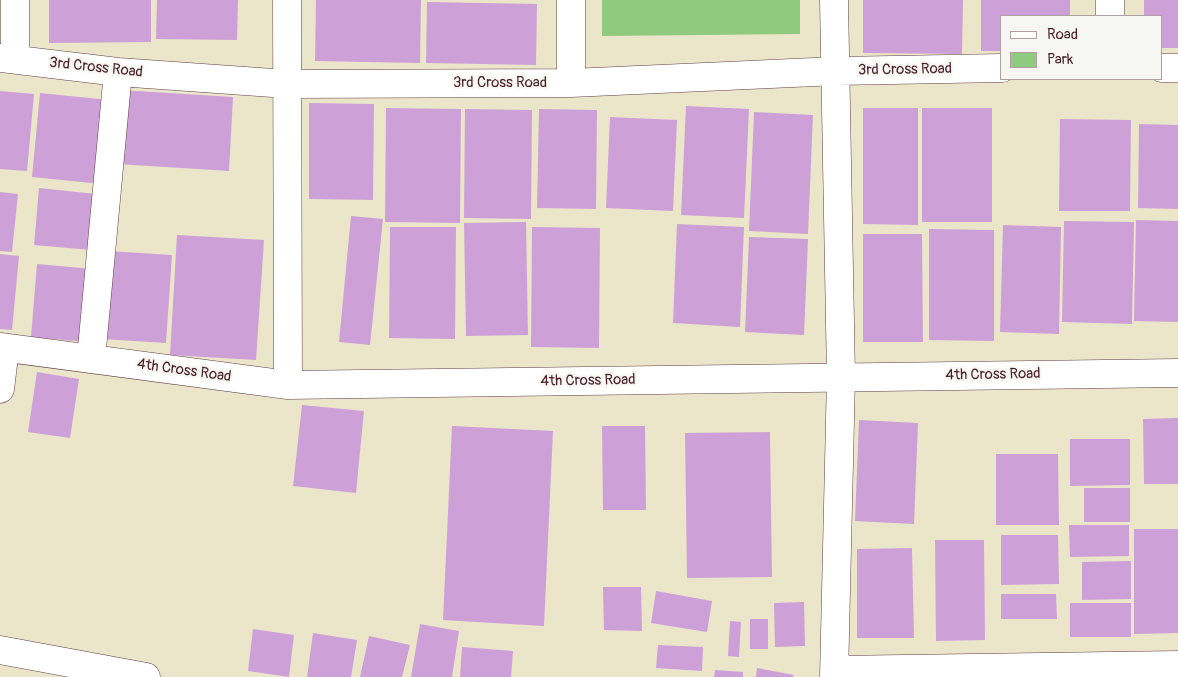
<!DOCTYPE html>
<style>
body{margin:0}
#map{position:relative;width:1178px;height:677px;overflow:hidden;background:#ebe6ca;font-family:Pangolin,sans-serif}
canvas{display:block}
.legend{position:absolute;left:1000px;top:15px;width:162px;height:65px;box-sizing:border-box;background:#f6f6f2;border:1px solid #b1a0a2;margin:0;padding:6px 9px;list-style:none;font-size:15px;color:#4a1f2b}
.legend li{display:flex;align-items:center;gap:10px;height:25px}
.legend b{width:25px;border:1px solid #b1a0a2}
</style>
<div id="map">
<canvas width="1178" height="677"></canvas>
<ul class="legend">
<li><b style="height:6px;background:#fff"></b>Road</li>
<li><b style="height:14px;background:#90ca7f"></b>Park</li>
</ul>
</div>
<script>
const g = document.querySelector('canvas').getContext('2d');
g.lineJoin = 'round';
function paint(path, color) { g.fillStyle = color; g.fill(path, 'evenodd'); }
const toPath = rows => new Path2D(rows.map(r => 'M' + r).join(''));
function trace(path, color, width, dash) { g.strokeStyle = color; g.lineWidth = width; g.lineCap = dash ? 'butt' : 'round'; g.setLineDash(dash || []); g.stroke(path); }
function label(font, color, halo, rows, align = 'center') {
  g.font = font + ' Pangolin,sans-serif'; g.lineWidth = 4.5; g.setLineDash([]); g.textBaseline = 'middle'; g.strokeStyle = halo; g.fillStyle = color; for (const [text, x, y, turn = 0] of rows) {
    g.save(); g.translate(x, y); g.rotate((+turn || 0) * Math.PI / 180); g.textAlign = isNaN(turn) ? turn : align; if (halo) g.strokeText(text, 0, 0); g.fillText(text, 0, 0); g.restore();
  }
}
const green = toPath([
 [602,0,800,0,800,34,602,36]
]);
const building = toPath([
 [49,0,151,0,151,42,49,43],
 [157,0,238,0,237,40,156,39],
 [316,0,421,0,420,63,315,61],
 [863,0,963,0,962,54,863,53],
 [981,0,1070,0,1070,16,1002,16,1002,51,981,51],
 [1144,0,1178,0,1178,48,1162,48,1162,16,1144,16],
 [427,2,537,4,536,65,426,63],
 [121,90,233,97,229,171,117,164],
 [0,91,34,94,27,171,0,169],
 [40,93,109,100,101,184,32,177],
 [309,103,374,104,373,200,309,199],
 [686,106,749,109,744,218,681,215],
 [386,108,461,109,460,223,385,222],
 [863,108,918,108,918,225,863,224],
 [922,108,992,108,992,222,922,222],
 [465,109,532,110,531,219,464,218],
 [539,109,597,110,596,209,537,208],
 [754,112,813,115,808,234,749,231],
 [610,117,677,120,673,211,606,208],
 [1060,119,1131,120,1130,211,1059,211],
 [1139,124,1178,125,1178,209,1138,208],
 [39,188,96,194,91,250,34,245],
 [0,192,18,194,12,252,0,251],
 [351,216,383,219,370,345,339,342],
 [1136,220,1178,221,1178,322,1134,321],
 [1064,221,1134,222,1132,324,1062,322],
 [526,222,528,335,466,336,464,223],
 [677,224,744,227,740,327,673,323],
 [1003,225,1061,227,1059,334,1000,332],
 [390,227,456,227,455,339,389,338],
 [532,227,600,228,599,348,531,347],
 [929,229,994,230,994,341,929,340],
 [863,234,922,234,923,342,863,342],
 [177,235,264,240,256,360,170,355],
 [749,237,808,239,804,335,745,332],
 [108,251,172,255,166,343,102,339],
 [0,254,19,256,12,330,0,329],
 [37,264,93,269,86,342,31,337],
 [37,372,79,379,70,438,28,432],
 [302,405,364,411,356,493,293,486],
 [1178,418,1178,484,1144,484,1143,419],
 [859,420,918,423,914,524,855,521],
 [452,426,553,431,544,626,443,620],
 [602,426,645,426,646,510,603,510],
 [770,432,772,577,687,578,685,433],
 [1070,439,1130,439,1130,485,1070,486],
 [996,454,1058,454,1059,525,996,525],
 [1084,488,1130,488,1130,522,1084,522],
 [1069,525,1129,525,1129,556,1070,557],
 [1134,529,1178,529,1178,633,1134,634],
 [1001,535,1058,535,1059,584,1001,585],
 [935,540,984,540,985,640,936,641],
 [912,548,914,638,857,638,857,549],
 [1131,561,1131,599,1082,600,1082,562],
 [603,587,641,587,642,631,604,630],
 [656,591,712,601,707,632,651,623],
 [1001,594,1056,594,1057,619,1001,619],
 [804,602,805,646,775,647,774,603],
 [1070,603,1131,603,1131,637,1070,637],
 [750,619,768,619,768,649,750,649],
 [730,621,741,622,739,657,728,656],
 [420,624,459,631,452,677,411,677],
 [253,629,294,635,289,677,248,671],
 [313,633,357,640,351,677,307,677],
 [369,636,410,645,402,677,360,677],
 [658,645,703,647,702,671,656,668],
 [462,647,513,651,511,677,460,677],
 [757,668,794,675,793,677,756,677],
 [715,670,743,672,743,677,714,677]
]);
const street = toPath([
 [287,0,288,385],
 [571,0,571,83],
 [1110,0,1110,16],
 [0,58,118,72,287,84,571,83,837,71,1002,68],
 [15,59,15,0],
 [1162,68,1178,68],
 [0,347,288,385,1178,373],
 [91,359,118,72],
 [0,389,5,348],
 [0,650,146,677],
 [835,670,1178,665],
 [834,677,841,377,834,0]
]);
const streetNames = [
 ["3rd Cross Road",96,68,6],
 ["3rd Cross Road",905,70,-1],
 ["3rd Cross Road",500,83],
 ["4th Cross Road",184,371,8],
 ["4th Cross Road",993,375,-1],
 ["4th Cross Road",588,381,-1]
];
paint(green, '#90ca7f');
paint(building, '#cea0d8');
trace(street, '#623d43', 29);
trace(street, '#fff', 28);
label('15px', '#4a1f2b', '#f6f6f2', streetNames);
</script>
